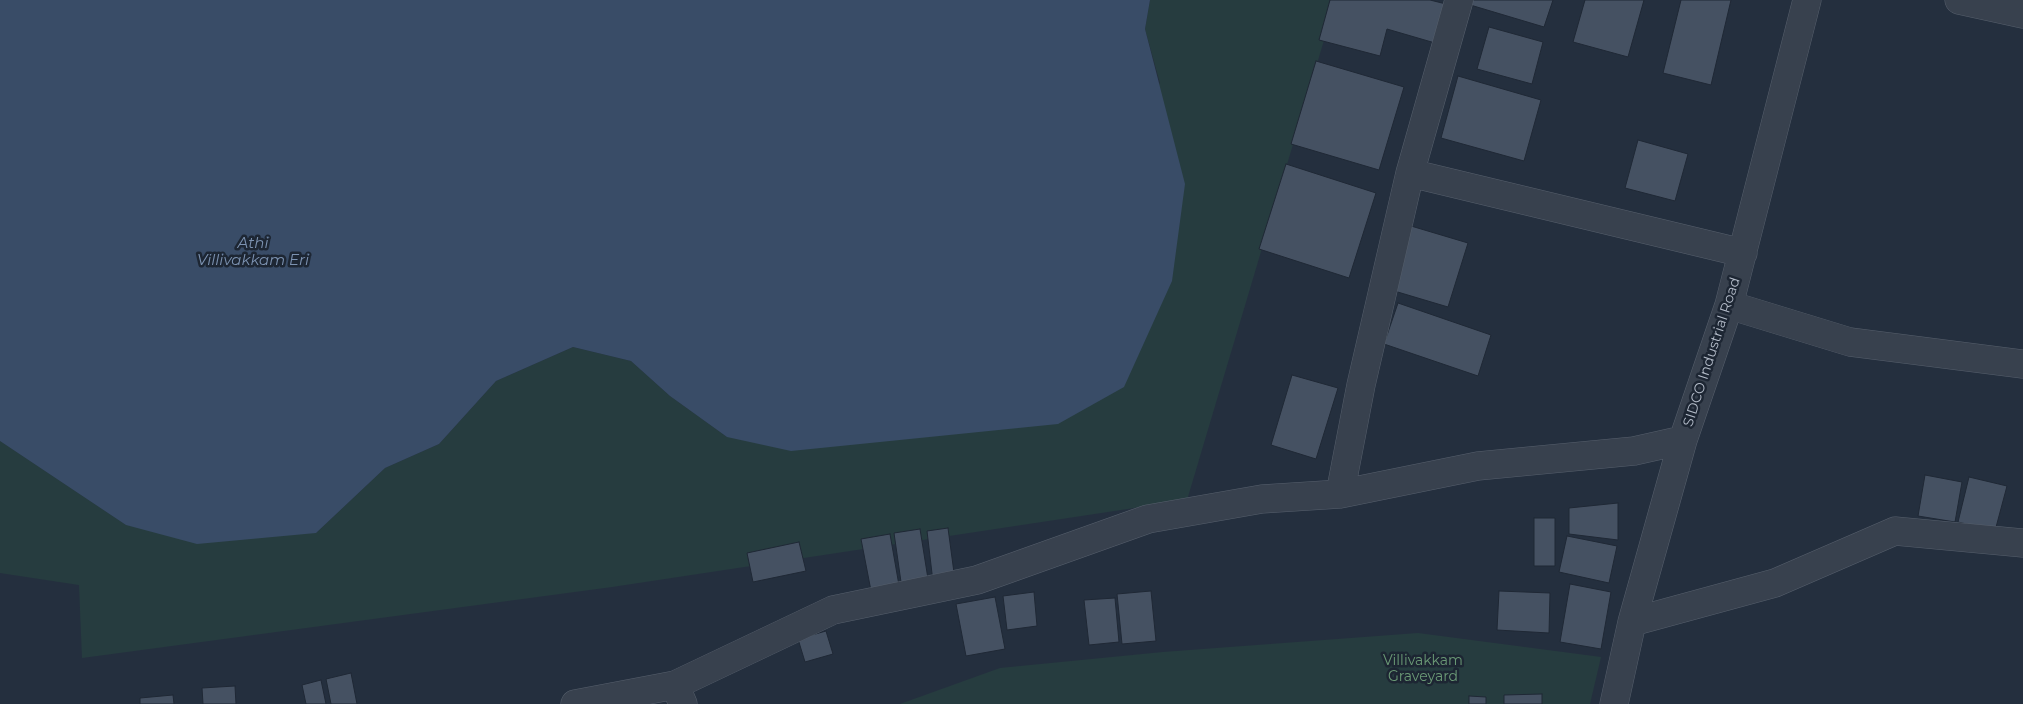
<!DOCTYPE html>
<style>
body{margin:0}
canvas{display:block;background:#242f3e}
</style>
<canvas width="2023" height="704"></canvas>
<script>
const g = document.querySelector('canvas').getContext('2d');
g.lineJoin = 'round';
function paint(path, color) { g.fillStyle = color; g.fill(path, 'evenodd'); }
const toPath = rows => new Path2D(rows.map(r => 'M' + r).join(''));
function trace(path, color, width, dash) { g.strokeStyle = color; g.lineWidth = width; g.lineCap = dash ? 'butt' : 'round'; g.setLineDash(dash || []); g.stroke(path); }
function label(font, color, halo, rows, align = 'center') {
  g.font = font + ' Montserrat,sans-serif'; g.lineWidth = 5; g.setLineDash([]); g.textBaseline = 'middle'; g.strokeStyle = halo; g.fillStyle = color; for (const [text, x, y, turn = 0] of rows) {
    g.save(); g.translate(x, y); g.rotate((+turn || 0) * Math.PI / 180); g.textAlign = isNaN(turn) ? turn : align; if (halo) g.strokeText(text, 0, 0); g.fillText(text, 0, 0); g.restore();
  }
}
const green = toPath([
 [1150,0,1336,0,1187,500,612,587,82,658,79,585,0,573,0,441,126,525,316,533,385,468,439,444,496,381,573,347,631,361,670,396,727,437,1160,83,1145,29],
 [1418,633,1601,657,1590,704,900,704,1000,668,1163,652]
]);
const water = toPath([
 [0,0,1150,0,1145,29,1185,184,1172,281,1124,387,1058,424,791,451,727,437,670,396,631,361,573,347,496,381,439,444,385,468,316,533,197,544,126,525,0,441]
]);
const building = toPath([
 [1330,0,1430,0,1446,4,1435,43,1387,29,1380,56,1319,40,1330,0],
 [1469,0,1553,0,1544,27,1467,4,1469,0],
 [1585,0,1644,0,1628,57,1573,42,1585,0],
 [1681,0,1731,0,1711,85,1663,73,1681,0],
 [1489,27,1543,42,1532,84,1477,69,1489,27],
 [1316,61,1404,87,1379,170,1291,144,1316,61],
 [1458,76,1541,100,1524,161,1441,138,1458,76],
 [1638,140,1688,154,1675,201,1625,188,1638,140],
 [1286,164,1376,193,1349,278,1259,249,1286,164],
 [1411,226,1468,243,1448,307,1391,290,1411,226],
 [1398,303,1491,335,1478,376,1384,344,1398,303],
 [1292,375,1338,388,1316,459,1271,445,1292,375],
 [1925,475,1962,482,1955,522,1918,516,1925,475],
 [1969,477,2007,486,1995,531,1958,522,1969,477],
 [1618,503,1618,540,1569,534,1569,508,1618,503],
 [1534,518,1555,518,1555,566,1534,566,1534,518],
 [948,528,955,580,933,582,927,531,948,528],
 [920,529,929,585,902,589,894,533,920,529],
 [890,534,900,591,872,596,861,539,890,534],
 [1567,536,1617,546,1609,583,1559,572,1567,536],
 [799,542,806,571,753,582,747,553,799,542],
 [1570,584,1611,592,1601,649,1560,642,1570,584],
 [1151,591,1156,641,1122,644,1117,594,1151,591],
 [1499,591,1550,593,1549,633,1497,630,1499,591],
 [1034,592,1037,626,1007,630,1003,596,1034,592],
 [995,597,1005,649,966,656,956,604,995,597],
 [1115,598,1119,642,1089,645,1084,600,1115,598],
 [826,631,833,654,805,662,798,639,826,631],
 [351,673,357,704,331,704,326,679,351,673],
 [321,680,326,704,306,704,302,685,321,680],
 [235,686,236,704,203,704,202,688,235,686],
 [1542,694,1542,704,1504,704,1504,695,1542,694],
 [173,695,174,704,140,704,140,698,173,695],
 [1469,696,1486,697,1486,704,1469,704,1469,696]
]);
const minor = toPath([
 [1959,0,2023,14],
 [1410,173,1743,253],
 [1729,305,1850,342,2023,364],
 [1340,494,1361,385,1410,173,1459,0],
 [1632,622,1775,583,1895,531,2023,543],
 [575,704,675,685],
 [683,704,675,685,833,610,977,580,1148,519,1262,499,1340,494,1478,466,1634,451,1683,440],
 [1614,704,1632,622,1683,440,1729,305,1807,0]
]);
const streetNames = [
 ["SIDCO Industrial Road",1712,352,-72]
];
const parkNames = [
 ["Villivakkam",1423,661],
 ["Graveyard",1423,677]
];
const waterNames = [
 ["Athi",253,244],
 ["Villivakkam Eri",253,261]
];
paint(green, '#263c3f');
paint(water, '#394c67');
paint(building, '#455162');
trace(building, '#1f2835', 1);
trace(minor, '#565f6c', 29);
trace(minor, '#38414e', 28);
label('14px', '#b4bcc9', '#1d2633', streetNames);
label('14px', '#6b9a76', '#1d2633', parkNames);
label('italic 15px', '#7c92b1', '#1d2633', waterNames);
</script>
